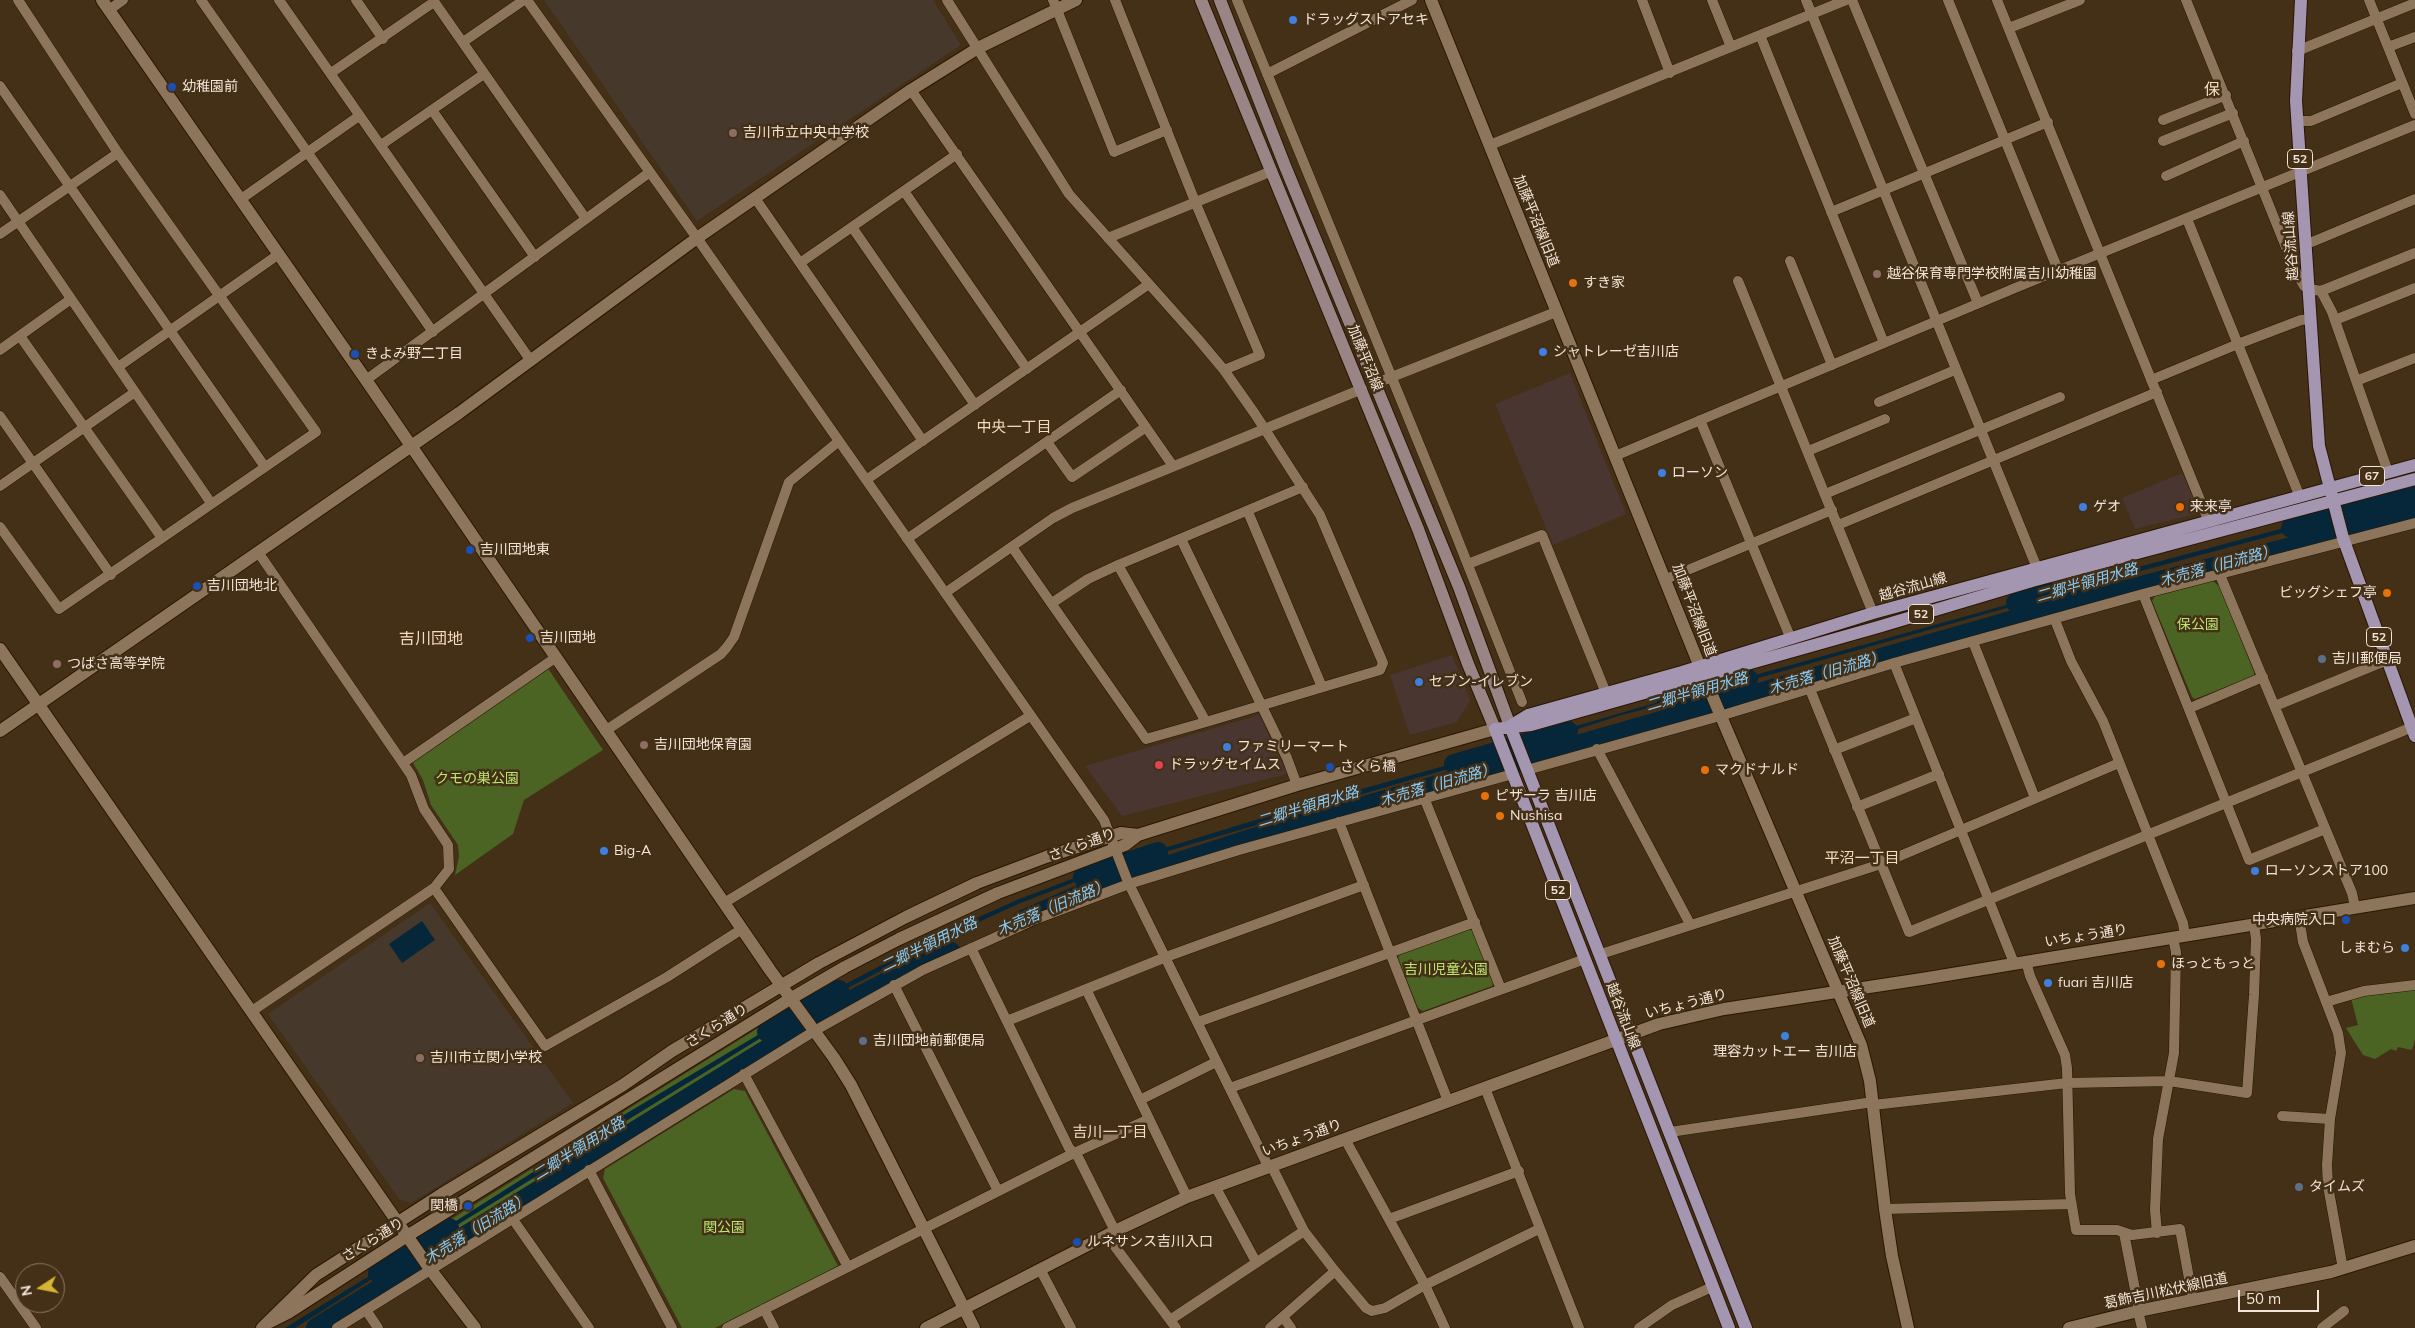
<!DOCTYPE html>
<meta charset="utf-8">
<style>
body{margin:0}
#map{position:relative;width:2415px;height:1328px;overflow:hidden;background:#442f17;font-family:Mulish,sans-serif}
canvas{display:block}
.north{position:absolute;left:15px;top:1263px;width:50px;height:50px;box-sizing:border-box;background:#442f17;border:1px solid #8a7864;border-radius:50%;rotate:259deg;font-size:14px;font-weight:700;line-height:20px;text-align:center;color:#f2e5d7}
.north::after{content:'';display:block;margin:auto;width:18px;height:22px;background:#d7b434;clip-path:polygon(50% 0,100% 100%,50% 72%,0 100%)}
.scale{position:absolute;left:2238px;top:1290px;width:81px;height:22px;box-sizing:border-box;border:2px solid #f2e5d7;border-top:0;padding-left:6px;font-size:15px;line-height:18px;white-space:nowrap;color:#f2e5d7;-webkit-text-stroke:4px #442f17;paint-order:stroke}
</style>
<div id="map">
<canvas width="2415" height="1328"></canvas>
<div class="north">N</div>
<div class="scale">50 m</div>
</div>
<script>
const g = document.querySelector('canvas').getContext('2d');
g.lineJoin = 'round';
function paint(path, color) { g.fillStyle = color; g.fill(path, 'evenodd'); }
const toPath = rows => new Path2D(rows.map(r => 'M' + r).join(''));
function trace(path, color, width, dash) { g.strokeStyle = color; g.lineWidth = width; g.lineCap = dash ? 'butt' : 'round'; g.setLineDash(dash || []); g.stroke(path); }
function label(font, color, halo, rows, align = 'center') {
  g.font = font + ' Mulish,"Noto Sans JP",sans-serif'; g.lineWidth = 5; g.setLineDash([]); g.textBaseline = 'middle'; g.strokeStyle = halo; g.fillStyle = color; for (const [text, x, y, turn = 0] of rows) {
    g.save(); g.translate(x, y); g.rotate((+turn || 0) * Math.PI / 180); g.textAlign = isNaN(turn) ? turn : align; if (halo) g.strokeText(text, 0, 0); g.fillText(text, 0, 0); g.restore();
  }
}
const commercial = toPath([
 [1570,373,1626,514,1553,545,1495,404],
 [2182,473,2200,513,2135,529,2122,498],
 [1452,655,1470,700,1457,722,1410,735,1390,675],
 [1259,715,1287,774,1122,816,1085,766]
]);
const education = toPath([
 [544,0,933,0,961,45,697,221],
 [430,903,573,1103,411,1203,400,1200,268,1014]
]);
const green = toPath([
 [2213,581,2219,586,2254,672,2254,676,2195,699,2192,697,2152,601,2155,596],
 [547,667,603,750,524,800,513,834,455,875,459,856,458,845,431,805,423,780,412,761],
 [1469,929,1472,930,1494,982,1492,986,1423,1011,1418,1008,1398,958,1400,954],
 [2415,989,2415,1039,2412,1050,2398,1047,2396,1051,2391,1049,2375,1059,2363,1055,2346,1028,2358,1025,2351,998],
 [787,1010,805,1033,439,1258,424,1236],
 [734,1089,745,1091,838,1266,715,1328,682,1328,603,1178,605,1169]
]);
const water = toPath([
 [2415,493,2415,498,2348,515,2347,511],
 [2318,519,2319,523,2052,595,2051,592,2131,569],
 [2042,595,2042,598,1723,688,1723,684],
 [1693,692,1695,696,1618,716,1541,741,1542,736],
 [1480,756,1482,759,1134,861,1132,858,1301,806],
 [1106,866,1108,869,1018,904,942,939,817,1004,815,1000,939,935,1017,900],
 [422,921,435,940,402,963,389,944],
 [788,1017,790,1020,428,1243,426,1240,607,1125],
 [400,1257,402,1260,295,1328,285,1328]
]);
const river = toPath([
 [2291,528,2415,496],
 [2016,603,2077,586],
 [1667,701,1748,679],
 [1454,764,1568,731],
 [1083,877,1158,852],
 [1021,921,1091,890,1266,834,2045,611,2415,515],
 [767,1032,839,990],
 [378,1273,449,1228],
 [316,1328,821,1016,910,970,951,952]
]);
const minor = toPath([
 [201,0,433,332],
 [279,0,531,361],
 [356,0,383,39],
 [433,0,586,219],
 [527,0,697,238,1104,820,1128,882,1268,1166],
 [947,0,1069,194,1198,339,1224,370,1255,414,1320,515,1383,663,1380,670,1206,722],
 [1053,0,1114,152,1167,130],
 [1115,0,1196,204,1260,355,1224,370],
 [1237,0,1449,517,1522,702],
 [1642,0,1670,73],
 [1712,0,1731,47],
 [1806,0,2037,568],
 [1852,0,1978,303],
 [1948,0,2058,270],
 [1997,0,2209,522],
 [2186,0,2296,272,2304,286,2309,289,2321,291,2332,312,2388,472],
 [2369,0,2415,114],
 [109,10,123,0],
 [2009,28,2080,0],
 [1760,35,1884,343],
 [463,42,524,0],
 [2388,47,2415,37],
 [2297,51,2415,3],
 [331,73,434,2],
 [1267,74,1412,0],
 [0,86,265,467],
 [911,90,1173,466],
 [432,110,535,257],
 [2163,120,2226,95],
 [2297,121,2311,121,2402,83],
 [2163,141,2233,113],
 [381,145,484,74],
 [1490,145,1846,0],
 [2166,176,2244,141],
 [904,191,1027,369],
 [0,195,211,503],
 [755,198,923,441],
 [241,199,359,116],
 [1831,212,2048,122],
 [2187,219,2300,497],
 [852,227,975,405],
 [0,234,118,153],
 [1108,238,1272,171],
 [2306,242,2312,242,2415,199],
 [1790,261,1832,365],
 [800,263,957,154],
 [1738,281,1873,613],
 [2321,291,2415,253],
 [2335,320,2415,288],
 [20,336,162,538],
 [0,350,71,299],
 [118,367,279,254],
 [366,380,650,172],
 [2151,380,2238,344,2301,320,2311,319],
 [2356,381,2415,358],
 [1374,384,1556,312],
 [1879,402,1955,370],
 [0,416,111,575],
 [1700,420,1791,639],
 [1047,442,1072,477,1146,427],
 [1808,451,1885,419],
 [1615,456,2015,288,2415,125],
 [866,480,1149,284],
 [0,486,135,392],
 [1825,494,2060,397],
 [1248,512,1322,687],
 [1838,525,2157,392],
 [0,527,59,609,316,432,118,153,18,0],
 [907,539,1121,390],
 [1181,539,1287,758,1297,785],
 [1012,547,1146,739,1206,722,1118,565,1088,579,1052,603],
 [1468,564,1542,535,1606,693],
 [1118,565,1303,487],
 [2220,575,2352,893,2355,907],
 [1666,579,1832,510],
 [945,593,1053,518,1072,508,1362,389],
 [2143,594,2249,860,2325,829],
 [2055,620,2071,661,2103,721,2183,923,2185,936],
 [1973,642,2035,798],
 [1894,663,2014,963],
 [1809,687,1909,932,2415,726],
 [2275,706,2387,660],
 [2190,708,2263,677],
 [605,731,721,654,727,647,734,637,789,482,839,441],
 [1597,749,1690,924],
 [1834,750,1916,718],
 [403,763,555,658],
 [1527,770,1720,716,1894,663,2143,594,2415,523],
 [1425,800,1501,989],
 [1857,807,1939,774],
 [1339,822,1448,1101],
 [434,888,545,1046,667,977,742,929],
 [724,903,1030,716],
 [2299,917,2303,942,2338,1033,2341,1053,2330,1119,2327,1165,2328,1186,2343,1269],
 [971,948,1069,1148,1078,1157,1115,1231],
 [1601,954,1881,864,2119,763],
 [2026,961,2030,976,2065,1055,2067,1068,2070,1194,2076,1230,2117,1230,2132,1235,2180,1229,2193,1300],
 [894,985,998,1191],
 [1086,989,1187,1197],
 [2326,1002,2364,991,2415,985],
 [252,1011,434,888,449,869,448,845,424,809,411,775,258,552],
 [1007,1021,1166,957,1364,885],
 [1198,1022,1475,922],
 [744,1074,848,1267],
 [1230,1088,1585,959],
 [1485,1088,1579,1328],
 [1140,1100,1216,1062],
 [1873,1105,2067,1083,2169,1081,2247,1093,2254,995,2256,939,2254,925],
 [2282,1116,2330,1119],
 [1670,1132,1873,1102],
 [1345,1139,1425,1285,1445,1328],
 [1271,1165,1304,1231,1335,1271,1366,1308,1372,1311,1385,1308,1425,1285,1539,1229],
 [589,1170,672,1328],
 [1215,1186,1256,1262],
 [1885,1209,2071,1204],
 [512,1218,589,1328],
 [1389,1219,1519,1171],
 [2124,1233,2139,1310],
 [2157,1233,2155,1210,2158,1139,2174,1053,2176,952,2173,938],
 [1107,1236,1176,1328],
 [1040,1269,1071,1328],
 [0,1277,36,1328],
 [764,1309,774,1328],
 [366,1310,378,1328],
 [2138,1311,2142,1328],
 [1283,1317,1291,1328],
 [1170,1320,1304,1231],
 [337,1328,816,1030,923,970,1036,919,1129,884,1239,850,1513,774],
 [727,1328,1074,1153,1149,1119],
 [1270,1328,1335,1271],
 [1639,1328,1672,1305,1712,1287],
 [2322,1328,2344,1311]
]);
const tertiary = toPath([
 [102,0,366,380,770,970,834,1058,851,1085,974,1328],
 [1431,0,1700,667,1861,1045,1870,1081,1885,1209,1892,1256,1908,1328],
 [0,649,430,1269,475,1328],
 [0,731,459,413,697,238,911,90,978,48,1076,0],
 [270,1322,288,1313,407,1236,790,999,845,967,899,939,998,893,1125,845,1138,835,1297,785,1495,729],
 [262,1328,316,1275,442,1194,623,1085,672,1051,819,963,906,917,977,883,1046,857,1121,833,1138,835],
 [926,1328,1115,1231,1187,1197,1659,1024,1724,1009,1922,979,2415,898],
 [2069,1328,2138,1311,2331,1272,2415,1246]
]);
const secondary = toPath([
 [1201,0,1418,529,1468,664,1495,729],
 [1220,0,1285,166,1459,587,1510,726]
]);
const primary = toPath([
 [2301,0,2296,101,2319,446,2343,538,2415,736],
 [1510,726,1528,715,1682,672,1873,613,2415,465],
 [1510,726,1746,1328],
 [1729,1328,1495,729,1531,725,1878,627,2032,581,2415,479]
]);
const markers = [
 [1293,20,5,"#3f7fe0"],
 [172,87,5,"#1a4fb4"],
 [733,133,5,"#8d6e63"],
 [1877,274,5,"#8d6e63"],
 [1573,283,5,"#e8710a"],
 [1543,352,5,"#3f7fe0"],
 [355,354,5,"#1a4fb4"],
 [1662,473,5,"#3f7fe0"],
 [2083,507,5,"#3f7fe0"],
 [2180,507,5,"#e8710a"],
 [470,550,5,"#1a4fb4"],
 [197,586,5,"#1a4fb4"],
 [2387,593,5,"#e8710a"],
 [530,638,5,"#1a4fb4"],
 [2322,659,5,"#5c6f8a"],
 [57,664,5,"#8d6e63"],
 [1419,682,5,"#3f7fe0"],
 [644,745,5,"#8d6e63"],
 [1227,747,5,"#3f7fe0"],
 [1159,765,5,"#e0444e"],
 [1330,767,5,"#1a4fb4"],
 [1705,770,5,"#e8710a"],
 [1485,796,5,"#e8710a"],
 [1500,816,5,"#e8710a"],
 [604,851,5,"#3f7fe0"],
 [2255,871,5,"#3f7fe0"],
 [2346,920,5,"#1a4fb4"],
 [2405,948,5,"#3f7fe0"],
 [2161,964,5,"#e8710a"],
 [2048,983,5,"#3f7fe0"],
 [1785,1036,5,"#3f7fe0"],
 [863,1041,5,"#5c6f8a"],
 [420,1058,5,"#8d6e63"],
 [2299,1187,5,"#5c6f8a"],
 [468,1206,5,"#1a4fb4"],
 [1077,1242,5,"#1a4fb4"]
];
const shields = [
 [2300,159,25],
 [2372,476,25],
 [1921,614,25],
 [2379,637,25],
 [1558,890,25]
];
const shieldNames = [
 ["52",2300,159],
 ["67",2372,476],
 ["52",1921,614],
 ["52",2379,637],
 ["52",1558,890]
];
const poiNames = [
 ["ドラッグストアセキ",1303,20],
 ["幼稚園前",182,87],
 ["吉川市立中央中学校",743,133],
 ["越谷保育専門学校附属吉川幼稚園",1887,274],
 ["すき家",1583,283],
 ["シャトレーゼ吉川店",1553,352],
 ["きよみ野二丁目",365,354],
 ["ローソン",1672,473],
 ["ゲオ",2093,507],
 ["来来亭",2190,507],
 ["吉川団地東",480,550],
 ["吉川団地北",207,586],
 ["ビッグシェフ亭",2377,593,"right"],
 ["吉川団地",540,638],
 ["吉川郵便局",2332,659],
 ["つばさ高等学院",67,664],
 ["セブン-イレブン",1429,682],
 ["吉川団地保育園",654,745],
 ["ファミリーマート",1237,747],
 ["ドラッグセイムス",1169,765],
 ["さくら橋",1340,767],
 ["マクドナルド",1715,770],
 ["ピザーラ 吉川店",1495,796],
 ["Nushisa",1510,816],
 ["Big-A",614,851],
 ["ローソンストア100",2265,871],
 ["中央病院入口",2336,920,"right"],
 ["しまむら",2395,948,"right"],
 ["ほっともっと",2171,964],
 ["fuari 吉川店",2058,983],
 ["吉川団地前郵便局",873,1041],
 ["理容カットエー 吉川店",1785,1052,"center"],
 ["吉川市立関小学校",430,1058],
 ["タイムズ",2309,1187],
 ["関橋",458,1206,"right"],
 ["ルネサンス吉川入口",1087,1242]
];
const streetNames = [
 ["加藤平沼線旧道",1536,221,68],
 ["越谷流山線",2291,246,-94],
 ["加藤平沼線",1365,358,68],
 ["越谷流山線",1913,587,-16],
 ["加藤平沼線旧道",1694,610,69],
 ["さくら通り",1082,845,-20],
 ["いちょう通り",2086,936,-9],
 ["加藤平沼線旧道",1851,982,67],
 ["いちょう通り",1686,1004,-14],
 ["越谷流山線",1623,1016,69],
 ["さくら通り",717,1026,-32],
 ["いちょう通り",1302,1138,-20],
 ["さくら通り",373,1240,-32],
 ["葛飾吉川松伏線旧道",2166,1291,-12]
];
const parkNames = [
 ["保公園",2198,625],
 ["クモの巣公園",477,779],
 ["吉川児童公園",1446,970],
 ["関公園",724,1228]
];
const neighbourhoodNames = [
 ["中央一丁目",1014,427],
 ["平沼一丁目",1862,858],
 ["吉川一丁目",1110,1132]
];
const waterNames = [
 ["木売落（旧流路）",2218,566,-15],
 ["二郷半領用水路",2087,583,-16],
 ["木売落（旧流路）",1827,673,-16],
 ["二郷半領用水路",1697,692,-16],
 ["木売落（旧流路）",1438,785,-16],
 ["二郷半領用水路",1308,807,-17],
 ["木売落（旧流路）",1053,908,-23],
 ["二郷半領用水路",929,945,-26],
 ["二郷半領用水路",579,1149,-32],
 ["木売落（旧流路）",477,1229,-32]
];
const quarterNames = [
 ["保",2212,90],
 ["吉川団地",431,639]
];
paint(commercial, '#4a3630');
paint(education, '#47382c');
paint(green, '#4b6323');
paint(water, '#062739');
trace(river, '#062739', 20);
trace(minor, '#2a1701', 11);
trace(tertiary, '#2a1701', 14);
trace(secondary, '#2a1701', 14);
trace(primary, '#2a1701', 14);
trace(minor, '#8d755b', 10);
trace(tertiary, '#8d755b', 12);
trace(secondary, '#998586', 12);
trace(primary, '#a495b1', 12);
for (const [x, y, r, color] of markers) { const dot = new Path2D(); dot.arc(x, y, r, 0, 2 * Math.PI); g.fillStyle = color; g.fill(dot); trace(dot, '#442f17', 2); }
for (const [x, y, w] of shields) { const box = new Path2D(); box.roundRect(x - w / 2, y - 9.5, w, 19, 4); g.fillStyle = '#442f17'; g.fill(box); trace(box, '#f2e5d7', 1); }
label('bold 12px', '#f2e5d7', null, shieldNames);
label('14px', '#f2e5d7', '#442f17', poiNames, 'left');
label('14px', '#f2e5d7', '#442f17', streetNames);
label('14px', '#b9e76f', '#442f17', parkNames);
label('15px', '#f6dcbf', '#442f17', neighbourhoodNames);
label('italic 15px', '#86cbf7', '#442f17', waterNames);
label('16px', '#f6dcbf', '#442f17', quarterNames);
</script>
